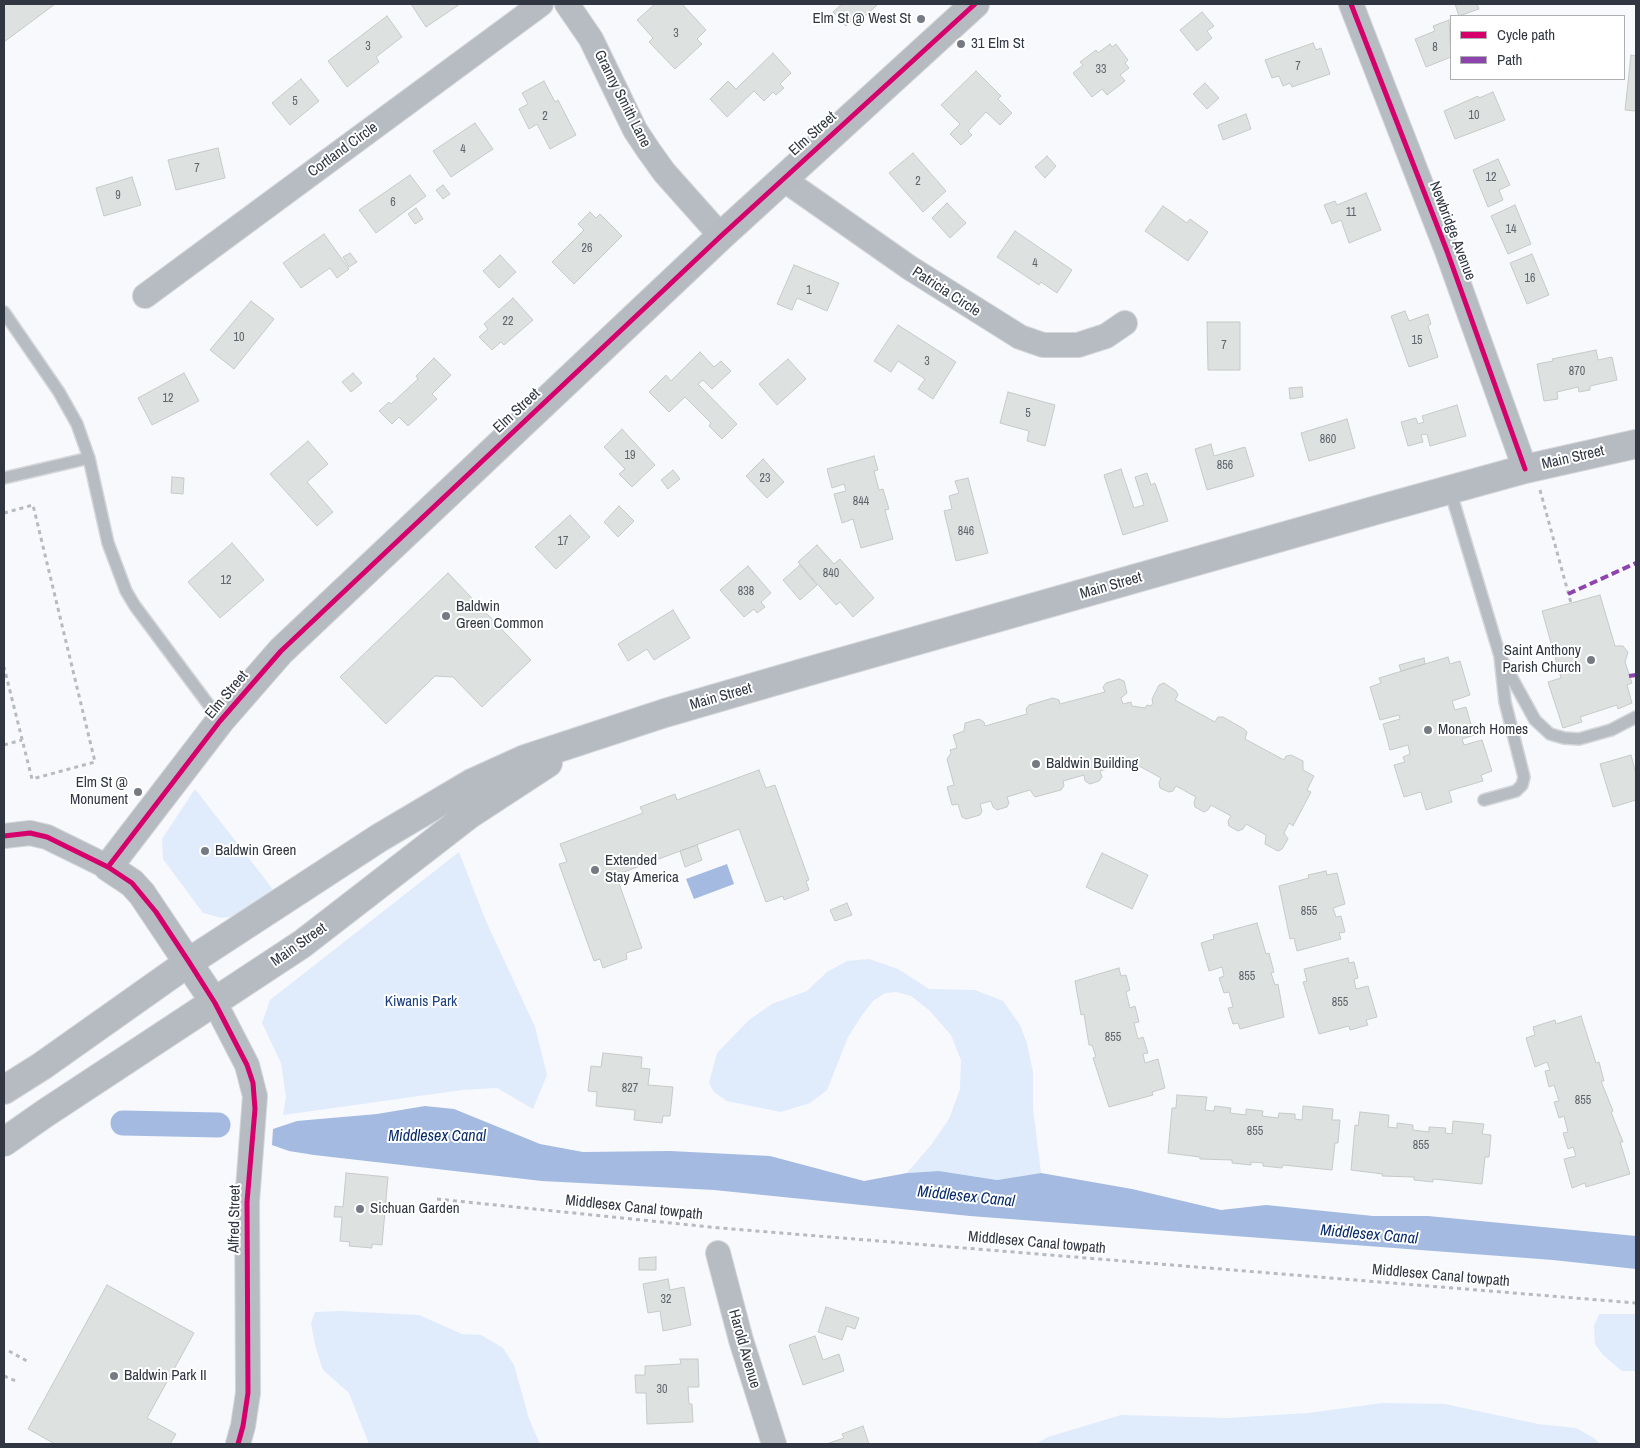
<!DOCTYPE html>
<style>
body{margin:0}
#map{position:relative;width:1640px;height:1448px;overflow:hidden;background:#f7f9fc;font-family:"Archivo Narrow",sans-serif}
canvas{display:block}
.frame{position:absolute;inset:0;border:5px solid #313742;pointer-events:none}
.legend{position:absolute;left:1450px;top:15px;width:175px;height:65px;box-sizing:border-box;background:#fff;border:1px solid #adafb3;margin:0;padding:6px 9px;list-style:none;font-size:15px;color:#313742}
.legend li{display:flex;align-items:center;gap:10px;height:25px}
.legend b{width:25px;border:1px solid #adafb3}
</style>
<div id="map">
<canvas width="1640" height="1448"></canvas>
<div class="frame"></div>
<ul class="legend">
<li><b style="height:6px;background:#d6006c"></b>Cycle path</li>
<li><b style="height:6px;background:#8e44ad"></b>Path</li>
</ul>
</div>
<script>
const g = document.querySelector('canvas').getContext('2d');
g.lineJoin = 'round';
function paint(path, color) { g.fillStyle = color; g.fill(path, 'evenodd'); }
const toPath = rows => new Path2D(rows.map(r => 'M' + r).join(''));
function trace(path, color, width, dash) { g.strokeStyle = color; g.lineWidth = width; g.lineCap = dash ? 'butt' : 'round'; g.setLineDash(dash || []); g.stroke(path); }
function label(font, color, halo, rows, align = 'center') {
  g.font = font + ' "Archivo Narrow",sans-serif'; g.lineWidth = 4; g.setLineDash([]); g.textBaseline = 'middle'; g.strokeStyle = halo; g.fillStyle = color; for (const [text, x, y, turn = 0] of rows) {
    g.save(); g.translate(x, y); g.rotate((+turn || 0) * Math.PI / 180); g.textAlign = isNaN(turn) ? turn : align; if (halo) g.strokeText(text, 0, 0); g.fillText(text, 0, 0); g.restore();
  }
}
const green = toPath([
 [195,789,275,892,236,916,222,918,203,913,163,859,162,839],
 [459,852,485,919,535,1027,547,1075,533,1109,497,1088,462,1090,283,1115,286,1097,281,1063,262,1023,270,1000],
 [869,959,898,969,929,989,975,990,1003,1001,1020,1025,1027,1044,1033,1072,1033,1109,1041,1173,997,1180,939,1171,907,1173,931,1145,949,1119,960,1089,961,1060,951,1035,929,1010,911,996,897,992,885,993,873,1001,862,1015,848,1037,827,1090,810,1103,781,1112,727,1101,714,1092,709,1083,717,1053,749,1020,772,1004,807,991,827,972,847,961],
 [341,1311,419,1315,462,1334,481,1335,503,1348,514,1365,529,1419,540,1444,369,1444,349,1393,323,1370,315,1345,311,1323,315,1312],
 [1599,1314,1636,1314,1636,1371,1622,1371,1603,1355,1595,1344,1594,1326],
 [1383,1403,1445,1404,1538,1424,1576,1428,1594,1438,1600,1444,1036,1444,1048,1437,1121,1415,1227,1418,1308,1413]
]);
const water = toPath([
 [727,864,734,884,694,899,686,879],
 [425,1106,454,1109,540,1144,583,1152,670,1151,770,1156,864,1181,907,1173,939,1171,997,1180,1041,1173,1132,1189,1221,1210,1266,1205,1373,1216,1428,1216,1636,1236,1636,1269,1553,1260,970,1216,714,1190,542,1181,314,1155,289,1151,272,1145,273,1129,297,1121,377,1114]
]);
const canal = toPath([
 [123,1123,218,1125]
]);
const building = toPath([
 [4,4,55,4,4,42,4,4],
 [411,4,460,4,426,27,411,4],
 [655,4,682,4,706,30,697,39,702,44,675,69,649,42,653,38,637,20,655,4],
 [842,4,878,4,860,21,856,16,846,26,833,12,842,4],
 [1455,4,1477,4,1479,9,1459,16,1455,4],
 [1202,12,1214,26,1207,31,1212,38,1197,51,1180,30,1202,12],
 [387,16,402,37,376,57,379,62,347,87,328,61,387,16],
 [1449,20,1451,57,1426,67,1415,39,1435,31,1433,26,1449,20],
 [1313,43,1316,50,1321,48,1330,74,1292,87,1290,83,1283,86,1279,76,1272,78,1265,60,1313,43],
 [1110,44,1112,47,1116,44,1128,60,1125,63,1129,68,1120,75,1125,81,1107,95,1102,89,1092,97,1073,73,1083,65,1080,62,1096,50,1098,53,1110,44],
 [773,53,791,73,780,84,784,88,776,95,773,92,764,101,754,91,727,117,710,99,728,81,736,89,773,53],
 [1631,55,1636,56,1636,111,1625,110,1631,55],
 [976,71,1001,96,998,99,1012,113,1000,125,986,112,968,131,972,135,961,145,950,134,960,124,941,105,976,71],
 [301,79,319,101,290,125,272,103,301,79],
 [544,81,555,102,558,100,576,135,550,149,537,124,529,129,519,109,528,104,522,93,544,81],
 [1205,83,1219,98,1207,109,1193,94,1205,83],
 [1493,92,1505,120,1455,139,1444,111,1478,96,1479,98,1493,92],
 [1246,114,1251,129,1223,140,1218,125,1246,114],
 [475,123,493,149,451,177,433,151,475,123],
 [218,148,225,178,176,190,168,160,218,148],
 [913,153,946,191,923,212,889,173,913,153],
 [1047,156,1056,166,1045,178,1035,167,1047,156],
 [1498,159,1510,185,1499,190,1503,200,1488,207,1473,170,1498,159],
 [410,175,426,196,376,233,359,210,410,175],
 [132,177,141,205,104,216,96,188,132,177],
 [443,185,450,194,443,199,436,190,443,185],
 [1366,193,1381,230,1349,243,1341,220,1332,224,1324,205,1335,201,1337,205,1366,193],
 [947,203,966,223,950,238,932,218,947,203],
 [1515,205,1531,244,1508,254,1491,216,1515,205],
 [1163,206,1187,223,1190,219,1208,232,1188,261,1145,231,1163,206],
 [416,208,423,219,415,224,408,214,416,208],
 [590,212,596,218,600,214,622,236,574,284,552,262,584,230,578,224,590,212],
 [1015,231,1072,270,1057,293,1041,282,1039,285,997,257,1015,231],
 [324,234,349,269,337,278,330,268,301,288,283,263,324,234],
 [350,253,357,262,349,267,343,257,350,253],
 [1532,254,1549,295,1527,304,1510,263,1532,254],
 [500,255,516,272,499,288,483,271,500,255],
 [794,265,839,283,827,311,797,298,792,310,777,304,794,265],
 [513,298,533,320,504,345,501,342,492,350,479,337,488,329,484,324,513,298],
 [251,301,274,319,234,369,210,350,251,301],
 [1405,311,1409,321,1428,314,1431,324,1428,326,1438,357,1409,367,1391,316,1405,311],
 [1207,322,1240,322,1240,370,1208,370,1207,322],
 [898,325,956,362,933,399,918,389,925,379,898,361,891,372,874,361,898,325],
 [1596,350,1598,360,1612,357,1617,380,1590,386,1590,390,1579,392,1578,387,1557,392,1558,399,1544,401,1537,364,1553,361,1552,359,1596,350],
 [700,352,714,367,721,361,731,371,712,389,703,380,698,384,737,424,722,439,709,426,711,423,685,397,669,412,649,392,666,375,671,381,700,352],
 [434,358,451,375,432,394,437,399,408,426,399,417,392,424,379,411,389,402,391,404,418,379,416,376,434,358],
 [788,359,806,379,777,405,759,384,788,359],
 [184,373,199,401,152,425,138,398,184,373],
 [353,373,362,383,351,392,342,382,353,373],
 [1302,387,1303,397,1290,399,1289,388,1302,387],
 [1008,392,1055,405,1045,446,1027,441,1029,431,1000,423,1008,392],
 [1457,405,1466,436,1430,446,1427,434,1421,435,1423,442,1408,446,1401,422,1416,418,1418,424,1424,422,1422,416,1457,405],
 [1347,419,1355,448,1309,461,1301,433,1347,419],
 [622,429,655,465,632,487,619,474,625,469,604,447,622,429],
 [308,441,328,464,307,482,333,512,317,526,270,474,308,441],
 [1211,444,1214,456,1245,447,1254,476,1207,490,1195,449,1211,444],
 [874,456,878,470,874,471,879,490,883,489,889,509,885,510,893,539,861,548,853,519,842,523,834,494,846,491,844,484,832,488,827,469,874,456],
 [763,459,784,482,767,498,746,476,763,459],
 [1121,469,1134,508,1144,505,1135,477,1147,473,1151,485,1155,483,1168,521,1123,535,1104,475,1121,469],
 [673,470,680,479,668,489,661,480,673,470],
 [172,477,184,478,183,494,171,493,172,477],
 [968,478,988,553,956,561,944,511,952,509,949,496,959,493,955,481,968,478],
 [619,506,634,521,618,537,604,522,619,506],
 [570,515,590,537,556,569,535,547,570,515],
 [232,543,264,580,220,618,188,582,232,543],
 [817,545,834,564,840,559,874,598,853,617,840,602,836,605,798,562,817,545],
 [800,565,817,585,800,600,783,580,800,565],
 [748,566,771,593,761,602,765,607,757,613,754,609,744,617,720,590,748,566],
 [448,573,531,660,482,707,453,677,435,676,386,724,340,677,448,573],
 [1600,595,1615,646,1623,646,1628,652,1625,662,1632,683,1627,685,1632,703,1618,709,1617,705,1580,717,1582,722,1563,728,1548,682,1561,678,1542,611,1600,595],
 [673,610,690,638,654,660,647,649,628,661,618,644,673,610],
 [1448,657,1450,664,1460,661,1470,695,1452,701,1455,710,1466,707,1474,735,1462,739,1464,745,1482,740,1492,771,1481,775,1483,781,1449,791,1452,802,1426,810,1421,792,1404,797,1394,765,1405,762,1403,757,1410,754,1408,745,1390,750,1383,724,1400,719,1399,715,1380,720,1370,687,1381,683,1379,678,1448,657],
 [1424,658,1425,664,1401,671,1399,665,1424,658],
 [1119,679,1124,681,1127,693,1121,698,1123,704,1131,702,1132,706,1145,708,1147,705,1151,706,1153,703,1152,699,1159,685,1164,683,1176,691,1178,695,1175,700,1215,722,1218,717,1223,717,1244,729,1247,732,1245,739,1284,760,1286,756,1291,755,1303,761,1303,770,1314,776,1307,790,1311,792,1293,826,1289,823,1284,833,1288,839,1282,849,1278,851,1265,844,1266,835,1246,824,1243,829,1238,831,1229,826,1228,821,1231,816,1211,805,1208,810,1204,812,1195,807,1194,802,1196,797,1176,786,1173,791,1169,792,1160,788,1159,783,1161,778,1132,762,1100,771,1102,777,1099,781,1090,784,1085,781,1084,775,1063,781,1064,786,1061,790,1035,797,1030,790,1007,797,1009,803,1007,807,997,810,993,807,991,801,980,804,982,811,980,815,966,819,962,817,958,804,952,805,947,787,954,785,947,759,951,753,950,750,957,748,953,735,964,731,965,723,979,719,984,722,985,726,1027,714,1026,709,1029,705,1053,698,1059,700,1060,704,1105,692,1103,687,1106,683,1119,679],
 [1631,755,1636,774,1636,800,1613,807,1600,764,1631,755],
 [759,770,766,788,775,785,809,880,806,881,809,890,784,900,783,896,766,902,739,829,616,875,642,948,626,953,627,959,603,968,600,959,594,961,559,864,567,862,560,844,643,813,640,807,675,794,677,800,759,770],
 [697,845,702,860,685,867,680,851,697,845],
 [1102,853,1148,875,1132,909,1086,887,1102,853],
 [1326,871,1327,875,1337,873,1345,904,1333,908,1336,917,1341,916,1345,932,1339,933,1341,939,1297,951,1294,938,1290,939,1279,886,1309,878,1308,875,1326,871],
 [847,903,852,915,835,921,830,910,847,903],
 [1257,923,1266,954,1269,953,1274,972,1271,973,1275,985,1278,984,1284,1017,1240,1029,1238,1023,1233,1024,1228,1008,1233,1007,1229,992,1224,993,1219,978,1224,976,1222,967,1209,971,1201,943,1214,939,1213,935,1257,923],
 [1348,958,1349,963,1354,962,1358,978,1354,979,1356,989,1368,986,1377,1017,1366,1020,1368,1025,1350,1030,1349,1026,1319,1034,1303,982,1307,981,1304,969,1348,958],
 [1119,968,1121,976,1126,975,1130,990,1126,992,1130,1008,1135,1006,1139,1022,1134,1023,1138,1039,1143,1037,1148,1053,1143,1054,1145,1063,1158,1059,1165,1088,1152,1092,1153,1095,1109,1107,1093,1058,1096,1057,1092,1045,1089,1045,1084,1014,1081,1015,1075,981,1119,968],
 [1581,1016,1596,1063,1599,1062,1604,1081,1601,1081,1613,1111,1611,1112,1623,1142,1620,1142,1630,1174,1586,1187,1585,1183,1572,1188,1564,1159,1576,1156,1573,1147,1568,1149,1563,1133,1568,1132,1564,1116,1559,1118,1554,1102,1559,1101,1554,1085,1549,1087,1545,1071,1550,1070,1547,1062,1535,1067,1526,1038,1535,1035,1533,1027,1555,1020,1556,1024,1581,1016],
 [603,1053,642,1057,641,1068,650,1069,648,1085,673,1087,670,1116,663,1116,662,1123,634,1120,635,1110,596,1106,597,1092,588,1091,591,1066,601,1067,603,1053],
 [1177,1095,1207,1097,1205,1110,1214,1111,1215,1106,1231,1108,1230,1113,1246,1115,1246,1109,1263,1111,1262,1116,1278,1118,1279,1113,1295,1114,1295,1119,1302,1120,1303,1106,1333,1109,1332,1120,1340,1120,1338,1143,1335,1143,1332,1170,1283,1165,1282,1168,1263,1166,1263,1163,1251,1162,1251,1165,1232,1163,1232,1160,1200,1159,1200,1157,1168,1153,1172,1108,1176,1108,1177,1095],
 [1360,1112,1389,1115,1388,1127,1397,1128,1397,1123,1413,1125,1413,1130,1429,1132,1429,1127,1446,1128,1445,1133,1452,1134,1453,1121,1484,1124,1482,1134,1491,1135,1489,1157,1485,1157,1482,1184,1433,1179,1433,1182,1414,1180,1414,1177,1382,1176,1383,1174,1351,1170,1355,1125,1358,1126,1360,1112],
 [346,1173,388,1177,382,1245,372,1244,372,1248,349,1246,350,1242,340,1241,342,1217,334,1217,335,1206,343,1207,346,1173],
 [656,1257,656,1270,639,1270,639,1258,656,1257],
 [668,1279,670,1290,684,1287,691,1325,663,1331,660,1311,648,1313,643,1284,668,1279],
 [107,1285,194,1333,147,1418,176,1434,170,1444,55,1444,28,1429,107,1285],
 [826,1307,859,1318,855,1329,847,1326,842,1340,818,1332,826,1307],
 [815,1336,823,1360,839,1354,844,1371,803,1385,789,1345,815,1336],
 [680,1359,698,1359,699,1387,688,1387,689,1404,692,1404,693,1422,647,1424,646,1393,636,1393,635,1375,645,1375,645,1366,681,1364,680,1359],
 [863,1426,869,1444,826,1444,844,1438,842,1434,863,1426]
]);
const path = toPath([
 [1540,490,1571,603],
 [4,513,33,505,95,762,32,779,4,667],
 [4,745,22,740],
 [437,1199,720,1228,1636,1303],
 [9,1351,27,1361],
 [4,1376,16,1381],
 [4,1402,5,1402]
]);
const lane = toPath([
 [4,312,59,392,77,424,89,458,108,543,126,591,135,606,220,720],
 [4,478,89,458],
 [1450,490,1500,656,1505,702,1524,777,1522,785,1516,791,1484,800],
 [1503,662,1535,720,1550,734,1564,738,1579,739,1611,730,1636,717]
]);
const street = toPath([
 [567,4,591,39,635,130,649,151,664,172,721,236],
 [1351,4,1447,251,1525,469],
 [783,179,910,268,1020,337,1043,345,1078,345,1106,336,1125,323],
 [145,296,541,4],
 [4,836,30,833,47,837,108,867],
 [215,1003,247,1065,255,1096,247,1202,248,1393,243,1426,238,1444],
 [718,1253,741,1340,774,1444]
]);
const secondary = toPath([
 [215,1003,142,894,132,883,108,867,220,721,281,651,721,236,975,4],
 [4,1090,42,1066,189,962,379,838,472,783,525,759,665,713,806,672,1380,509,1525,469,1636,444],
 [4,1142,44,1114,302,944,470,814,548,763]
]);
const quiet = toPath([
 [1568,594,1636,563],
 [1629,676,1636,675]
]);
const cycleway = toPath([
 [1351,4,1447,251,1525,469],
 [4,836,30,833,47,837,108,867,132,883,156,912,189,962,215,1003,247,1065,253,1083,255,1109,247,1202,248,1393,243,1426,238,1444],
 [108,867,220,721,281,651,721,236,975,4]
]);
const markers = [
 [921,19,5,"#767b83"],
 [961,44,5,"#767b83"],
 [446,616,5,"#767b83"],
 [1591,660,5,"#767b83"],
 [1428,730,5,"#767b83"],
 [1036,764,5,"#767b83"],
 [138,792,5,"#767b83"],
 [205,851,5,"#767b83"],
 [595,870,5,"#767b83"],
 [360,1209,5,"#767b83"],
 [114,1376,5,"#767b83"]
];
const numberNames = [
 ["3",676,34],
 ["3",368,47],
 ["8",1435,48],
 ["7",1298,67],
 ["33",1101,70],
 ["5",295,102],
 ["10",1474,116],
 ["2",545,117],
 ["4",463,150],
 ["7",197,169],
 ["12",1491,178],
 ["2",918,182],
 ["9",118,196],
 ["6",393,203],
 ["11",1351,213],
 ["14",1511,230],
 ["26",587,249],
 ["4",1035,264],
 ["16",1530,279],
 ["1",809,291],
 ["22",508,322],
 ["10",239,338],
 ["15",1417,341],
 ["7",1224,346],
 ["3",927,362],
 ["870",1577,372],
 ["12",168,399],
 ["5",1028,414],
 ["860",1328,440],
 ["19",630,456],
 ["856",1225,466],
 ["23",765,479],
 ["844",861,502],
 ["846",966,532],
 ["17",563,542],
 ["840",831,574],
 ["12",226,581],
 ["838",746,592],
 ["855",1309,912],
 ["855",1247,977],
 ["855",1340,1003],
 ["855",1113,1038],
 ["827",630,1089],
 ["855",1583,1101],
 ["855",1255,1132],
 ["855",1421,1146],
 ["32",666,1300],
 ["30",662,1390]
];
const poiNames = [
 ["Elm St @ West St",911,19,"right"],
 ["31 Elm St",971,44],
 ["Baldwin",456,607],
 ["Green Common",456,624],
 ["Saint Anthony",1581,651,"right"],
 ["Parish Church",1581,668,"right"],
 ["Monarch Homes",1438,730],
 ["Baldwin Building",1046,764],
 ["Elm St @",128,783,"right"],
 ["Monument",128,800,"right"],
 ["Baldwin Green",215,851],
 ["Extended",605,861],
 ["Stay America",605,878],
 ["Sichuan Garden",370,1209],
 ["Baldwin Park II",124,1376]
];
const streetNames = [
 ["Granny Smith Lane",622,99,63],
 ["Elm Street",813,134,-42],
 ["Cortland Circle",343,150,-36],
 ["Newbridge Avenue",1452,231,69],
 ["Patricia Circle",946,292,33],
 ["Elm Street",517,411,-43],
 ["Main Street",1573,458,-13],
 ["Main Street",1111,586,-16],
 ["Elm Street",227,695,-50],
 ["Main Street",721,697,-16],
 ["Main Street",299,945,-35],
 ["Middlesex Canal towpath",634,1208,6],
 ["Alfred Street",235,1219,-89],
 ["Middlesex Canal towpath",1037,1243,5],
 ["Middlesex Canal towpath",1441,1276,5],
 ["Harold Avenue",744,1349,74]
];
const parkNames = [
 ["Kiwanis Park",421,1002]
];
const waterNames = [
 ["Middlesex Canal",437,1137],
 ["Middlesex Canal",966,1197,6],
 ["Middlesex Canal",1369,1235,5]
];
paint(green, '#e0ebfc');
paint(water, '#a4bae0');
trace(canal, '#a4bae0', 25);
paint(building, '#dde1df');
trace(building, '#c6cbc7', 1);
trace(lane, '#d4d6da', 14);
trace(street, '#d4d6da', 26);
trace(secondary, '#d4d6da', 30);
trace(path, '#b7bbc0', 3, [4, 4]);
trace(lane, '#b6bcc2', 11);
trace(street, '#b6bcc2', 24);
trace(secondary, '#b6bac1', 28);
trace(quiet, '#8e44ad', 4, [8, 4]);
trace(cycleway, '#d6006c', 5);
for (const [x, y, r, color] of markers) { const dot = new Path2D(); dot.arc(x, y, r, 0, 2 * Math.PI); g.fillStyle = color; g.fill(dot); trace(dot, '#fff', 2); }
label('12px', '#5f646c', null, numberNames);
label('15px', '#313742', '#fff', poiNames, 'left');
label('15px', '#313742', '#fff', streetNames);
label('15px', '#1c4180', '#fff', parkNames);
label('italic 16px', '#092d6b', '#fff', waterNames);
</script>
